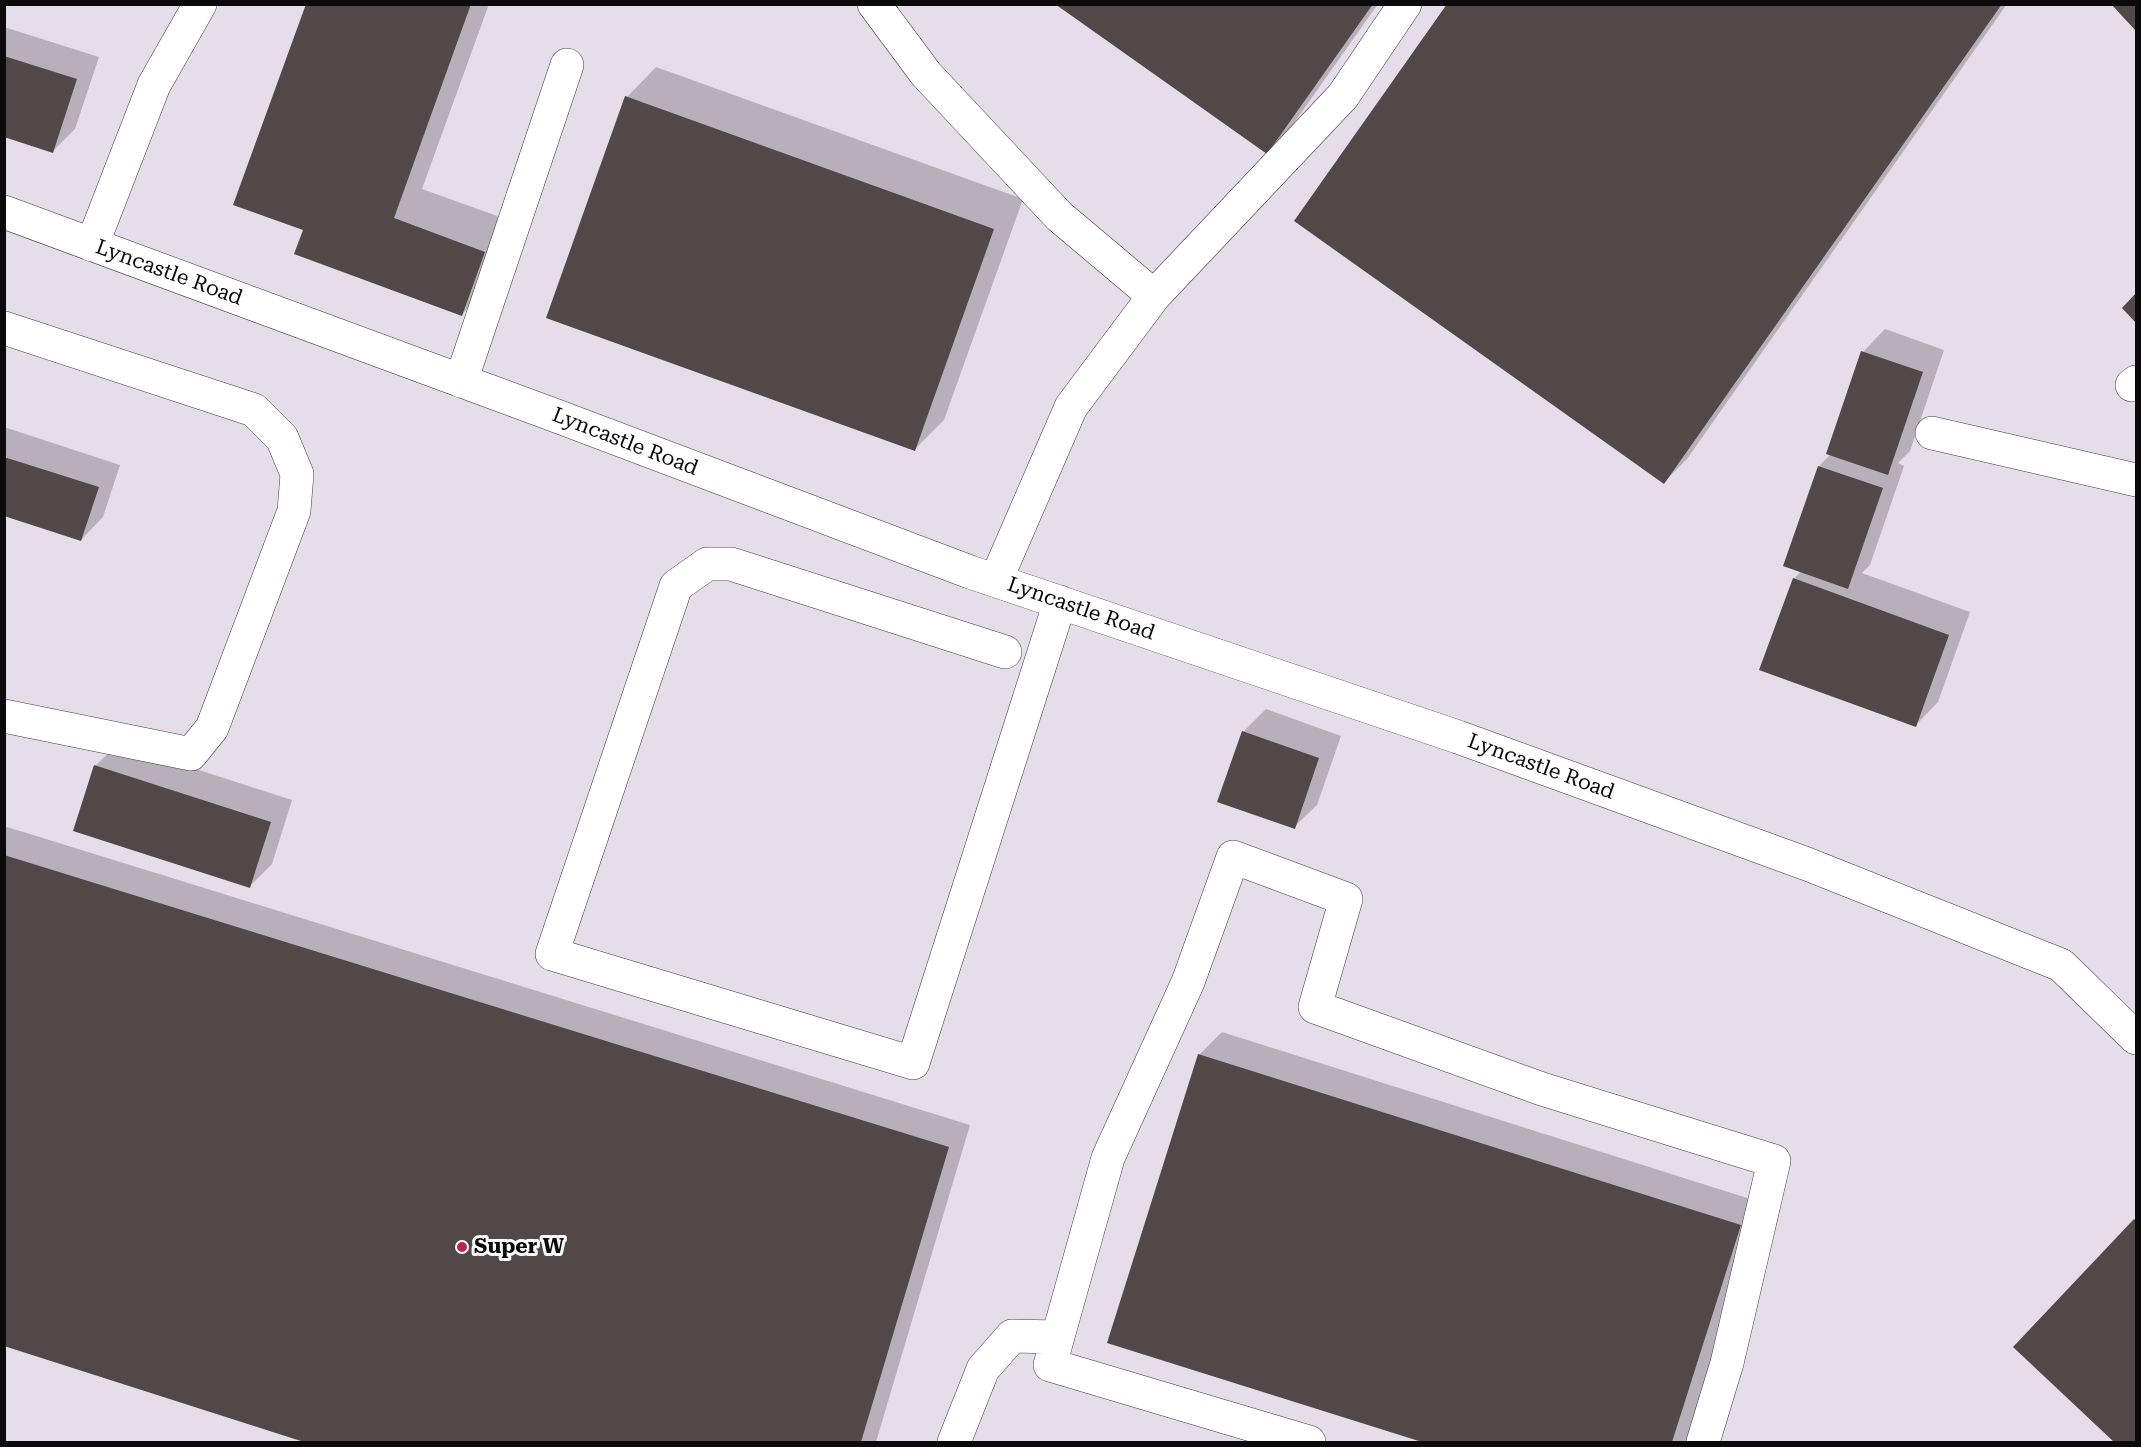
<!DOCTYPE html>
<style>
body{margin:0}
#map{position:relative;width:2141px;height:1447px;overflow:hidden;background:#fff4e7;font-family:"Roboto Serif",serif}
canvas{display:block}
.frame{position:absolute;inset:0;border:6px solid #0a0a0a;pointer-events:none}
</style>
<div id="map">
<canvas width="2141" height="1447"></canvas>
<div class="frame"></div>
</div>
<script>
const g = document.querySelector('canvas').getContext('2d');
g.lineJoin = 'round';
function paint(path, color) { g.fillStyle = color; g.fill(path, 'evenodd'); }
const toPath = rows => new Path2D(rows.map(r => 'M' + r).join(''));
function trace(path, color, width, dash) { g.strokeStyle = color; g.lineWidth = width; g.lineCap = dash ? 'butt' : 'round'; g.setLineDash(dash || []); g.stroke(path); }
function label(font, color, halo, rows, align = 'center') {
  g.font = font + ' "Roboto Serif",serif'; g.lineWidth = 6; g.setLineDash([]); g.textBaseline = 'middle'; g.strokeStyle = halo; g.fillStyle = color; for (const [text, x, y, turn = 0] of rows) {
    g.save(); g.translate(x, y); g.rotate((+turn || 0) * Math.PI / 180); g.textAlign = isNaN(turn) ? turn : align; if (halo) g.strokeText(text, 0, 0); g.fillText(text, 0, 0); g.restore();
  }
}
const industrial = toPath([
 [5,5,2136,5,2136,1442,5,1442]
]);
const shadow = toPath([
 [308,4,489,4,422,189,514,222,491,285,462,314,305,229],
 [1058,4,1378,4,1289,130,1267,153],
 [1449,4,2007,4,1687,459,1664,482],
 [4,27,99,57,75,129,53,151,4,136],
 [656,67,1023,199,944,420,915,449,627,97],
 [1885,329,1944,350,1910,451,1898,463,1904,466,1870,565,1862,573,1970,612,1938,702,1916,725,1794,579,1801,571,1785,565,1819,466,1831,454,1863,352],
 [4,427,120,465,103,517,81,540,4,515],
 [1266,709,1341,736,1317,805,1294,827,1243,732],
 [118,744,292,800,272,864,250,886,95,766],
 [4,826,970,1125,876,1442,309,1442,4,1345],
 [1222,1032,1763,1203,1687,1442,1427,1442,1109,1342,1199,1055],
 [2136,1218,2136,1442,2116,1442,2015,1347]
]);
const building = toPath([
 [306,4,471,4,394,218,485,252,462,316,294,254,303,230,233,205],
 [1055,4,1373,4,1267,154],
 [1447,4,2002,4,1664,484,1294,221],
 [2111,4,2136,4,2136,31],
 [4,56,77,79,53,153,4,137],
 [625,96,994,229,915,451,546,318],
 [2136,293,2136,323,2122,308],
 [1861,351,1923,372,1888,475,1826,454],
 [4,457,99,487,81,541,4,516],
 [1818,466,1883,488,1848,589,1783,566],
 [1793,578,1949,635,1916,727,1759,670],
 [1242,731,1319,758,1295,829,1217,802],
 [94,765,271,822,250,888,73,831],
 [4,855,949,1147,861,1442,304,1442,4,1346],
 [1198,1054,1741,1225,1672,1442,1422,1442,1107,1343],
 [2134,1219,2136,1221,2136,1442,2114,1442,2013,1347]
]);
const minor = toPath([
 [874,4,926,74,1059,216,1154,296],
 [4,212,554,415,970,572,1458,737,1807,864,2061,965,2136,1038],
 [92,245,154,85,200,4],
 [4,328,254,410,282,438,297,474,294,511,212,728,191,754,4,716],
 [461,381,567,65],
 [2132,385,2136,382],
 [1932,433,2136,480],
 [996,580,1071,407,1154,296,1343,96,1405,4],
 [1005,652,731,564,707,564,676,586,552,954,913,1063,1060,602],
 [954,1442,983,1369,1012,1336,1057,1337],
 [1309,1442,1050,1365,1108,1158,1188,982,1233,857,1346,899,1315,1007,1542,1089,1774,1161,1727,1363,1703,1442]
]);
const markers = [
 [462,1247,6,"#b82451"]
];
const streetNames = [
 ["Lyncastle Road",169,273,20],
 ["Lyncastle Road",625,442,21],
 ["Lyncastle Road",1081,609,19],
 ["Lyncastle Road",1541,767,20]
];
const poiNames = [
 ["Super W",474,1247]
];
paint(industrial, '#e5dde9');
paint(shadow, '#0003');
paint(building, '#524847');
trace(minor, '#3d3d3d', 34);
trace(minor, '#fff', 33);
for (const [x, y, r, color] of markers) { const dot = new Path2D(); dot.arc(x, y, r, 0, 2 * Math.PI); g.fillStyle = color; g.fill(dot); trace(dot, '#fff', 2); }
label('21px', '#0a0a0a', '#fff', streetNames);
label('bold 21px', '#0a0a0a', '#fff', poiNames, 'left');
</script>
